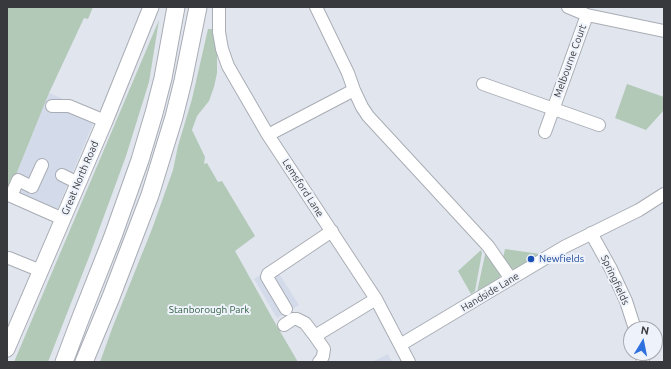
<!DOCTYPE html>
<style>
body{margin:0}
#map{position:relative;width:671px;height:369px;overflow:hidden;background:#e1e5ed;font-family:Ubuntu,sans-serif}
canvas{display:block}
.frame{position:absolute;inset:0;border:8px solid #38393c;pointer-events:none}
.north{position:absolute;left:623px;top:321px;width:40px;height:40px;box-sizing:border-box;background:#eef2fa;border:1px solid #a5a8ae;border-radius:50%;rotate:10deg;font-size:11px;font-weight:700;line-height:16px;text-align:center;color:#38393c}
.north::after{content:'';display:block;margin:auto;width:14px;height:18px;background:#2e71de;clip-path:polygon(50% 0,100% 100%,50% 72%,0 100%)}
</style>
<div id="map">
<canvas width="671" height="369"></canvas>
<div class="frame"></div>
<div class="north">N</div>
</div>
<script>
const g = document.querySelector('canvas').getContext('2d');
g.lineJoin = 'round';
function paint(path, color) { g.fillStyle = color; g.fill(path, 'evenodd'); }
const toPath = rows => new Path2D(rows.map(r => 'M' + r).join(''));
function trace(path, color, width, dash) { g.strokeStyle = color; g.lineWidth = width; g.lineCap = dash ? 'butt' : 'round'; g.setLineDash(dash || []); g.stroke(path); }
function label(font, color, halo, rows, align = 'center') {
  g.font = font + ' Ubuntu,sans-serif'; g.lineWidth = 4; g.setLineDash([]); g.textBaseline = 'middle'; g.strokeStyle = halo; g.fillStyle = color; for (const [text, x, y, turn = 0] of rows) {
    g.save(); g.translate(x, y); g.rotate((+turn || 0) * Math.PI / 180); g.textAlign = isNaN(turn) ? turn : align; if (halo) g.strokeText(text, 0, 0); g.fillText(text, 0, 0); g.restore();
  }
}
const built = toPath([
 [49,93,97,114,52,222,7,201,7,197],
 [274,266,299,305,277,318,254,279],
 [388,354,392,362,372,362]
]);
const green = toPath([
 [7,7,93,7,88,19,84,18,49,93,7,197],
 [159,20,149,82,126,156,89,257,48,362,14,362],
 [208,29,213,29,217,49,217,73,214,87,209,101,197,116,192,130,205,157,204,164,207,163,218,182,222,181,255,236,235,251,274,321,298,362,100,362,113,326,152,229,173,170,178,146,192,99],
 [627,84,664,97,664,110,646,130,615,118],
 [505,249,540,254,515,270,509,267,503,258],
 [481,250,482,253,475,291,471,294,458,271],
 [486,250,500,273,500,278,477,292]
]);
const minor = toPath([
 [219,7,219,32,222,49,228,66,268,135,376,299,409,362],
 [316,7,348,73,354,90,362,107,368,116,488,246,511,279],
 [568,7,587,15,664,31],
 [483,84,599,125],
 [52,106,69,106,105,121],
 [545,132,587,15],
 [268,135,354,90],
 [42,165,32,187,18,180,11,196,63,219],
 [62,175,78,183],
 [591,233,611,269,626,301,635,329],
 [9,258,41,271],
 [286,309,267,277,268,274,332,231],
 [284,325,293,319,297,319,305,323,315,336,324,349,323,356,321,360,319,362],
 [315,336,376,299],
 [400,345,564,247,639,210,664,194],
 [642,353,643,362]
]);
const major = toPath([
 [7,349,105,121,151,7]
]);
const highway = toPath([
 [64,362,81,317,113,236,140,160,154,113,163,78,176,7],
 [84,362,111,297,150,195,174,117,183,81,198,7]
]);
const markers = [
 [531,259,4,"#1a4fb4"]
];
const streetNames = [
 ["Melbourne Court",570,61,-70],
 ["Great North Road",80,178,-67],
 ["Lemsford Lane",303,188,57],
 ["Springfields",615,280,65],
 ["Handside Lane",490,292,-31]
];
const transitNames = [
 ["Newfields",539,259]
];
const parkNames = [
 ["Stanborough Park",209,310]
];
paint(built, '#d3dae9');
paint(green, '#b2c9b8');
trace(minor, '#a9adb5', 14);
trace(major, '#a9adb5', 17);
trace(highway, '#a9adb5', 19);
trace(minor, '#fff', 12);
trace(major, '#fff', 15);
trace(highway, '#fff', 17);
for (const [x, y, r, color] of markers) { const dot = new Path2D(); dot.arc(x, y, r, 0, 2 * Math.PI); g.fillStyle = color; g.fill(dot); trace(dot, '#eef2fa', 1.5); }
label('10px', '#38393c', '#eef2fa', streetNames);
label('10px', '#164399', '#eef2fa', transitNames, 'left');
label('10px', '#316041', '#eef2fa', parkNames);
</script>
